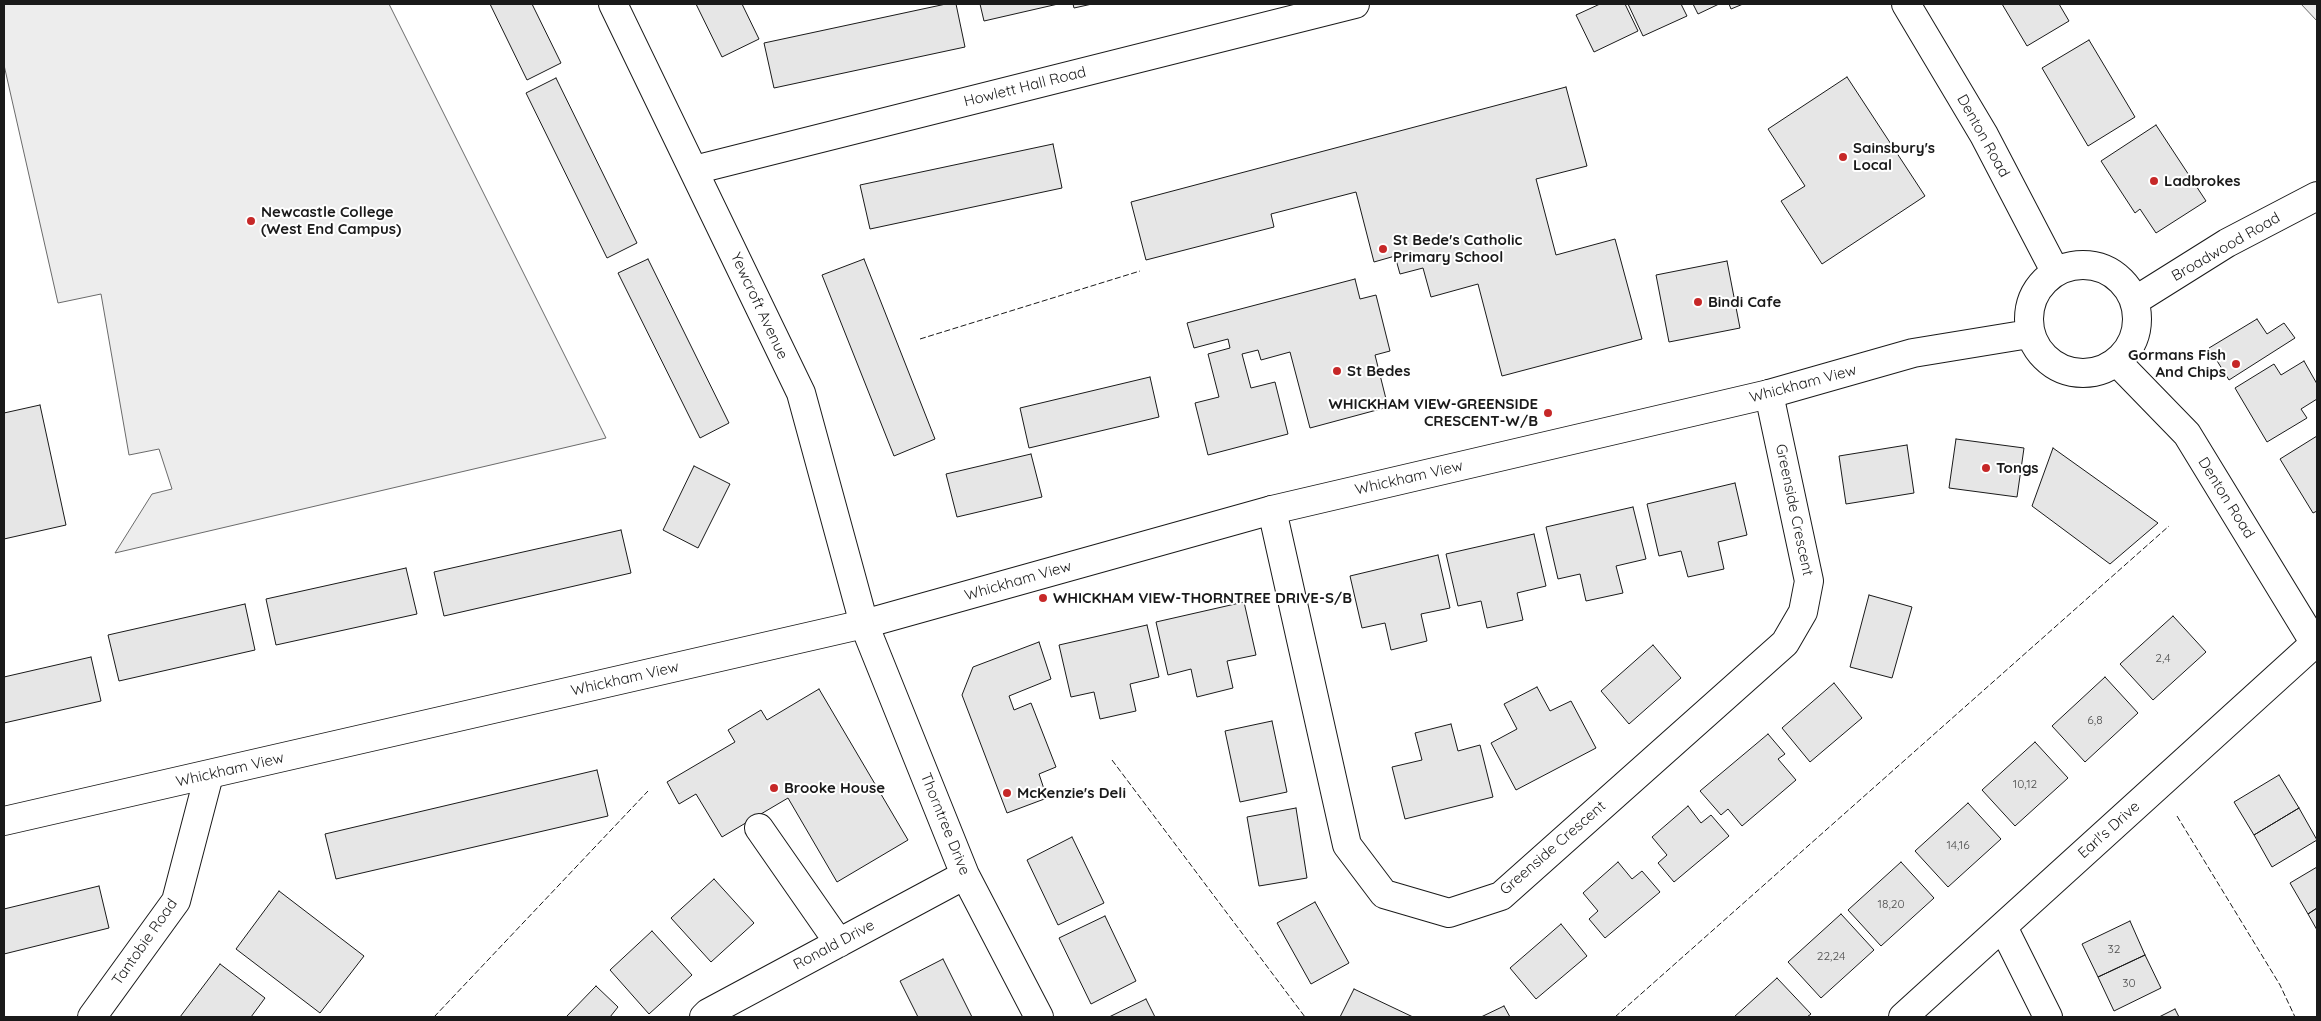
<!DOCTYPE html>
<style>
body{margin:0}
#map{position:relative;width:2321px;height:1021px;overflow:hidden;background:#fff;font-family:Quicksand,sans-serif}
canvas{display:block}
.frame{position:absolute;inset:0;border:5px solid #1a1a1a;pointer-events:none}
</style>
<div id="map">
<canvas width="2321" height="1021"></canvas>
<div class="frame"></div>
</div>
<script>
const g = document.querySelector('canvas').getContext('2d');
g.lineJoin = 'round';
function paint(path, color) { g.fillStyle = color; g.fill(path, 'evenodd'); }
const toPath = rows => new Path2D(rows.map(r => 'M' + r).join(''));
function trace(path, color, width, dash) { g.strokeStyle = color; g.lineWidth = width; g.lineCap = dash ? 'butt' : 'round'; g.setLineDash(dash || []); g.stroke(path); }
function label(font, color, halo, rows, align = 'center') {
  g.font = font + ' Quicksand,sans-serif'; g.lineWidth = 4; g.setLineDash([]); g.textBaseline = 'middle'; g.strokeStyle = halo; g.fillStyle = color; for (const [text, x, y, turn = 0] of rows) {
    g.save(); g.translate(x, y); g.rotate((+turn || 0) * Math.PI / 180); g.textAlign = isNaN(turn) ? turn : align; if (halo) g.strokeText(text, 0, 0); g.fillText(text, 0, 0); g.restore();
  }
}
const green = toPath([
 [4,4,389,4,606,438,115,553,152,494,172,489,159,449,129,455,101,294,58,303,4,65,4,4],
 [2301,4,2317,4,2317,21,2301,4]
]);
const building = toPath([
 [490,4,532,4,561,63,527,80,490,4],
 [696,4,742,4,759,39,722,57,696,4],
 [946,4,956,4,965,47,774,88,764,43,946,4],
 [980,4,1058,4,984,21,980,4],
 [1073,4,1092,4,1074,8,1073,4],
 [1600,4,1625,4,1638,31,1594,52,1576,15,1600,4],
 [1628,4,1681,4,1687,16,1643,36,1628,4],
 [1693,4,1719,4,1698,14,1693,4],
 [1729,4,1743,4,1731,9,1729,4],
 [2002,4,2059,4,2069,21,2027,46,2002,4],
 [2089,40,2135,117,2088,146,2042,68,2089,40],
 [1847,77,1925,196,1822,264,1781,201,1805,186,1768,129,1847,77],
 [556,78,637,243,607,258,526,93,556,78],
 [1566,87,1587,166,1536,179,1556,255,1615,239,1642,339,1502,376,1478,284,1431,297,1423,268,1400,274,1395,256,1374,262,1356,192,1271,214,1274,227,1146,260,1131,202,1566,87],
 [2156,125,2206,201,2156,233,2140,209,2135,213,2101,161,2156,125],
 [1053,144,1062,188,870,229,860,185,1053,144],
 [648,259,729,423,700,438,618,273,648,259],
 [864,259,935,439,894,456,822,275,864,259],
 [1727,261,1740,328,1669,342,1656,275,1727,261],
 [1355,279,1360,299,1376,295,1390,351,1375,355,1388,407,1310,428,1290,352,1261,360,1258,350,1242,354,1251,388,1275,382,1288,434,1208,455,1195,403,1219,397,1208,354,1230,348,1228,339,1194,348,1187,323,1355,279],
 [2257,319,2267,334,2284,323,2295,338,2229,380,2209,348,2257,319],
 [2304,361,2317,384,2317,399,2301,409,2307,418,2267,442,2235,388,2274,364,2281,375,2304,361],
 [1150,377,1159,417,1029,448,1020,408,1150,377],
 [40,405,66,525,4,539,4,413,40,405],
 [2317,436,2317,511,2313,513,2280,459,2317,436],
 [1956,439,2024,448,2017,497,1949,488,1956,439],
 [1907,445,1914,493,1846,504,1839,456,1907,445],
 [2053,448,2158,523,2110,564,2032,506,2053,448],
 [1031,454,1042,497,957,517,946,474,1031,454],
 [694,466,730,484,698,548,663,530,694,466],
 [1735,483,1747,535,1718,542,1724,569,1688,577,1681,551,1659,556,1647,504,1735,483],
 [1633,507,1646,559,1616,566,1623,593,1586,601,1580,574,1558,579,1546,527,1633,507],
 [621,530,631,573,444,616,434,572,621,530],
 [1534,534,1546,586,1517,593,1523,620,1487,628,1481,601,1458,606,1446,554,1534,534],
 [1438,555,1450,608,1421,614,1427,641,1391,650,1385,623,1362,628,1350,576,1438,555],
 [406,568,417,614,276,645,266,599,406,568],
 [1869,595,1912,607,1892,678,1850,667,1869,595],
 [1244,602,1256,655,1227,661,1233,688,1197,697,1191,669,1168,675,1156,622,1244,602],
 [245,604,255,650,119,681,108,635,245,604],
 [2173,616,2206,652,2153,700,2120,664,2173,616],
 [1147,625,1159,677,1130,684,1136,711,1100,719,1094,692,1071,697,1059,645,1147,625],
 [1039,642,1051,679,1009,696,1014,710,1031,703,1056,767,1039,774,1047,798,1007,813,962,695,973,667,1039,642],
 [1653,645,1681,678,1629,724,1601,691,1653,645],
 [91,657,101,701,4,723,4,677,91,657],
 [2105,677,2138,713,2085,762,2052,726,2105,677],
 [1834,683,1862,718,1810,762,1782,728,1834,683],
 [1537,687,1550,711,1571,701,1596,748,1516,790,1491,743,1517,729,1504,704,1537,687],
 [819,689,908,840,837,882,788,798,722,837,696,794,679,804,667,782,735,742,728,730,761,710,767,720,819,689],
 [1272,721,1287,792,1240,802,1225,731,1272,721],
 [1451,724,1458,751,1480,745,1493,797,1405,819,1392,767,1422,760,1415,733,1451,724],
 [1768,734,1785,754,1778,759,1796,780,1742,826,1728,809,1721,815,1700,791,1768,734],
 [2035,742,2068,778,2015,826,1982,790,2035,742],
 [597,770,608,816,336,879,325,834,597,770],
 [2279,775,2299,808,2254,835,2234,802,2279,775],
 [1968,803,2001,839,1948,887,1915,851,1968,803],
 [1688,806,1701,823,1711,815,1729,836,1674,882,1658,863,1667,855,1652,837,1688,806],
 [1296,808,1307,878,1259,886,1247,817,1296,808],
 [2299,808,2317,840,2272,867,2254,835,2299,808],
 [1072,837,1104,903,1058,925,1027,860,1072,837],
 [1618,862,1632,879,1642,871,1660,892,1605,938,1589,919,1598,911,1583,893,1618,862],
 [1901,862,1934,898,1881,946,1848,910,1901,862],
 [2317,867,2317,908,2308,914,2290,883,2317,867],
 [714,879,754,923,711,962,671,918,714,879],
 [99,886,109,928,4,954,4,909,99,886],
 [279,891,364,956,320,1013,236,949,279,891],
 [1315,902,1349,963,1311,984,1277,923,1315,902],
 [2317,908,2317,930,2308,914,2317,908],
 [1841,914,1874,950,1821,998,1788,962,1841,914],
 [1105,916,1136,981,1091,1004,1059,938,1105,916],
 [2130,921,2145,955,2098,977,2082,944,2130,921],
 [1561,924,1587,956,1536,999,1510,968,1561,924],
 [652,931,692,975,649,1014,610,970,652,931],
 [2145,955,2161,988,2114,1011,2098,977,2145,955],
 [943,959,972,1017,918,1017,900,981,943,959],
 [220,964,265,998,251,1017,180,1017,220,964],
 [1777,978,1811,1014,1807,1017,1734,1017,1777,978],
 [596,986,618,1007,610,1017,566,1017,596,986],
 [1354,989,1413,1017,1340,1017,1354,989],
 [1146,999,1155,1017,1109,1017,1146,999],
 [1504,1006,1510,1017,1481,1017,1504,1006],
 [2175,1009,2179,1017,2159,1017,2175,1009]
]);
const minor = toPath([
 [613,4,801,393,864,624,965,875,1039,1017],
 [694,170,1355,4],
 [2136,300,2227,243,2317,196],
 [1272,510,1347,845,1384,894,1449,913,1501,896,1785,643,1803,612,1809,581,1769,394],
 [759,828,839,943],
 [2003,927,2048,1017],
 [92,1017,176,901,209,775],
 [704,1017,708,1013,965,875],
 [1903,1017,2315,643]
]);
const major = toPath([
 [1906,4,1984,135,2055,271],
 '2029 319a54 54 0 1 1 108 0a54 54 0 1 1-108 0Z',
 [2118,363,2187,434,2317,647],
 [4,821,864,624,1272,510,1769,394,1913,353,2029,334]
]);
const fence = toPath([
 [920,339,1140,271],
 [1112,760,1305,1017],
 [2177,816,2280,985,2295,1017],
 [434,1017,648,791],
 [1615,1017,2169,526]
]);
const markers = [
 [1843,157,5,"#c62828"],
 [2154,181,5,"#c62828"],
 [251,221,5,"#c62828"],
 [1383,249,5,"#c62828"],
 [1698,302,5,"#c62828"],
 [2236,364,5,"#c62828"],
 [1337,371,5,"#c62828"],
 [1548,413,5,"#c62828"],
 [1986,468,5,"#c62828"],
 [1043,598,5,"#c62828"],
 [774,788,5,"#c62828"],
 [1007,793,5,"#c62828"]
];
const numberNames = [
 ["2,4",2163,658],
 ["6,8",2095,720],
 ["10,12",2025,784],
 ["14,16",1958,845],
 ["18,20",1891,904],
 ["32",2114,949],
 ["22,24",1831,956],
 ["30",2129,983]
];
const streetNames = [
 ["Howlett Hall Road",1025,87,-14],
 ["Denton Road",1983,136,61],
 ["Broadwood Road",2226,247,-30],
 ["Yewcroft Avenue",759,306,65],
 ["Whickham View",1803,384,-15],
 ["Whickham View",1409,478,-13],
 ["Denton Road",2226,498,58],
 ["Greenside Crescent",1794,510,78],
 ["Whickham View",1018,581,-16],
 ["Whickham View",625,679,-13],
 ["Whickham View",230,770,-13],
 ["Thorntree Drive",945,824,68],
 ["Earl's Drive",2109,830,-42],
 ["Greenside Crescent",1553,848,-41],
 ["Tantobie Road",145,942,-55],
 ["Ronald Drive",834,945,-28]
];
const poiNames = [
 ["Sainsbury's",1853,148],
 ["Local",1853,165],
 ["Ladbrokes",2164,181],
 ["Newcastle College",261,212],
 ["(West End Campus)",261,229],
 ["St Bede's Catholic",1393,240],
 ["Primary School",1393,257],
 ["Bindi Cafe",1708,302],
 ["Gormans Fish",2226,355,"right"],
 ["And Chips",2226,372,"right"],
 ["St Bedes",1347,371],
 ["WHICKHAM VIEW-GREENSIDE",1538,404,"right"],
 ["CRESCENT-W/B",1538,421,"right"],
 ["Tongs",1996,468],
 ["WHICKHAM VIEW-THORNTREE DRIVE-S/B",1053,598],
 ["Brooke House",784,788],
 ["McKenzie's Deli",1017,793]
];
paint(green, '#ededed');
trace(green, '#6a6a6a', 1);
paint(building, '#e6e6e6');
trace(building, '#1a1a1a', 1);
trace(minor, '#1a1a1a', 30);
trace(major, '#1a1a1a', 30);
trace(minor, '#fff', 28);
trace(major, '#fff', 28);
trace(fence, '#1a1a1a', 1, [6, 2.5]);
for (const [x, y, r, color] of markers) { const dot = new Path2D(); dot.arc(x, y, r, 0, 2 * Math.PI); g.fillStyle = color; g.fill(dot); trace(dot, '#fff', 2); }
label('12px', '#4d4d4d', null, numberNames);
label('15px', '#1a1a1a', '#fff', streetNames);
label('bold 15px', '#1a1a1a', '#fff', poiNames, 'left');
</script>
